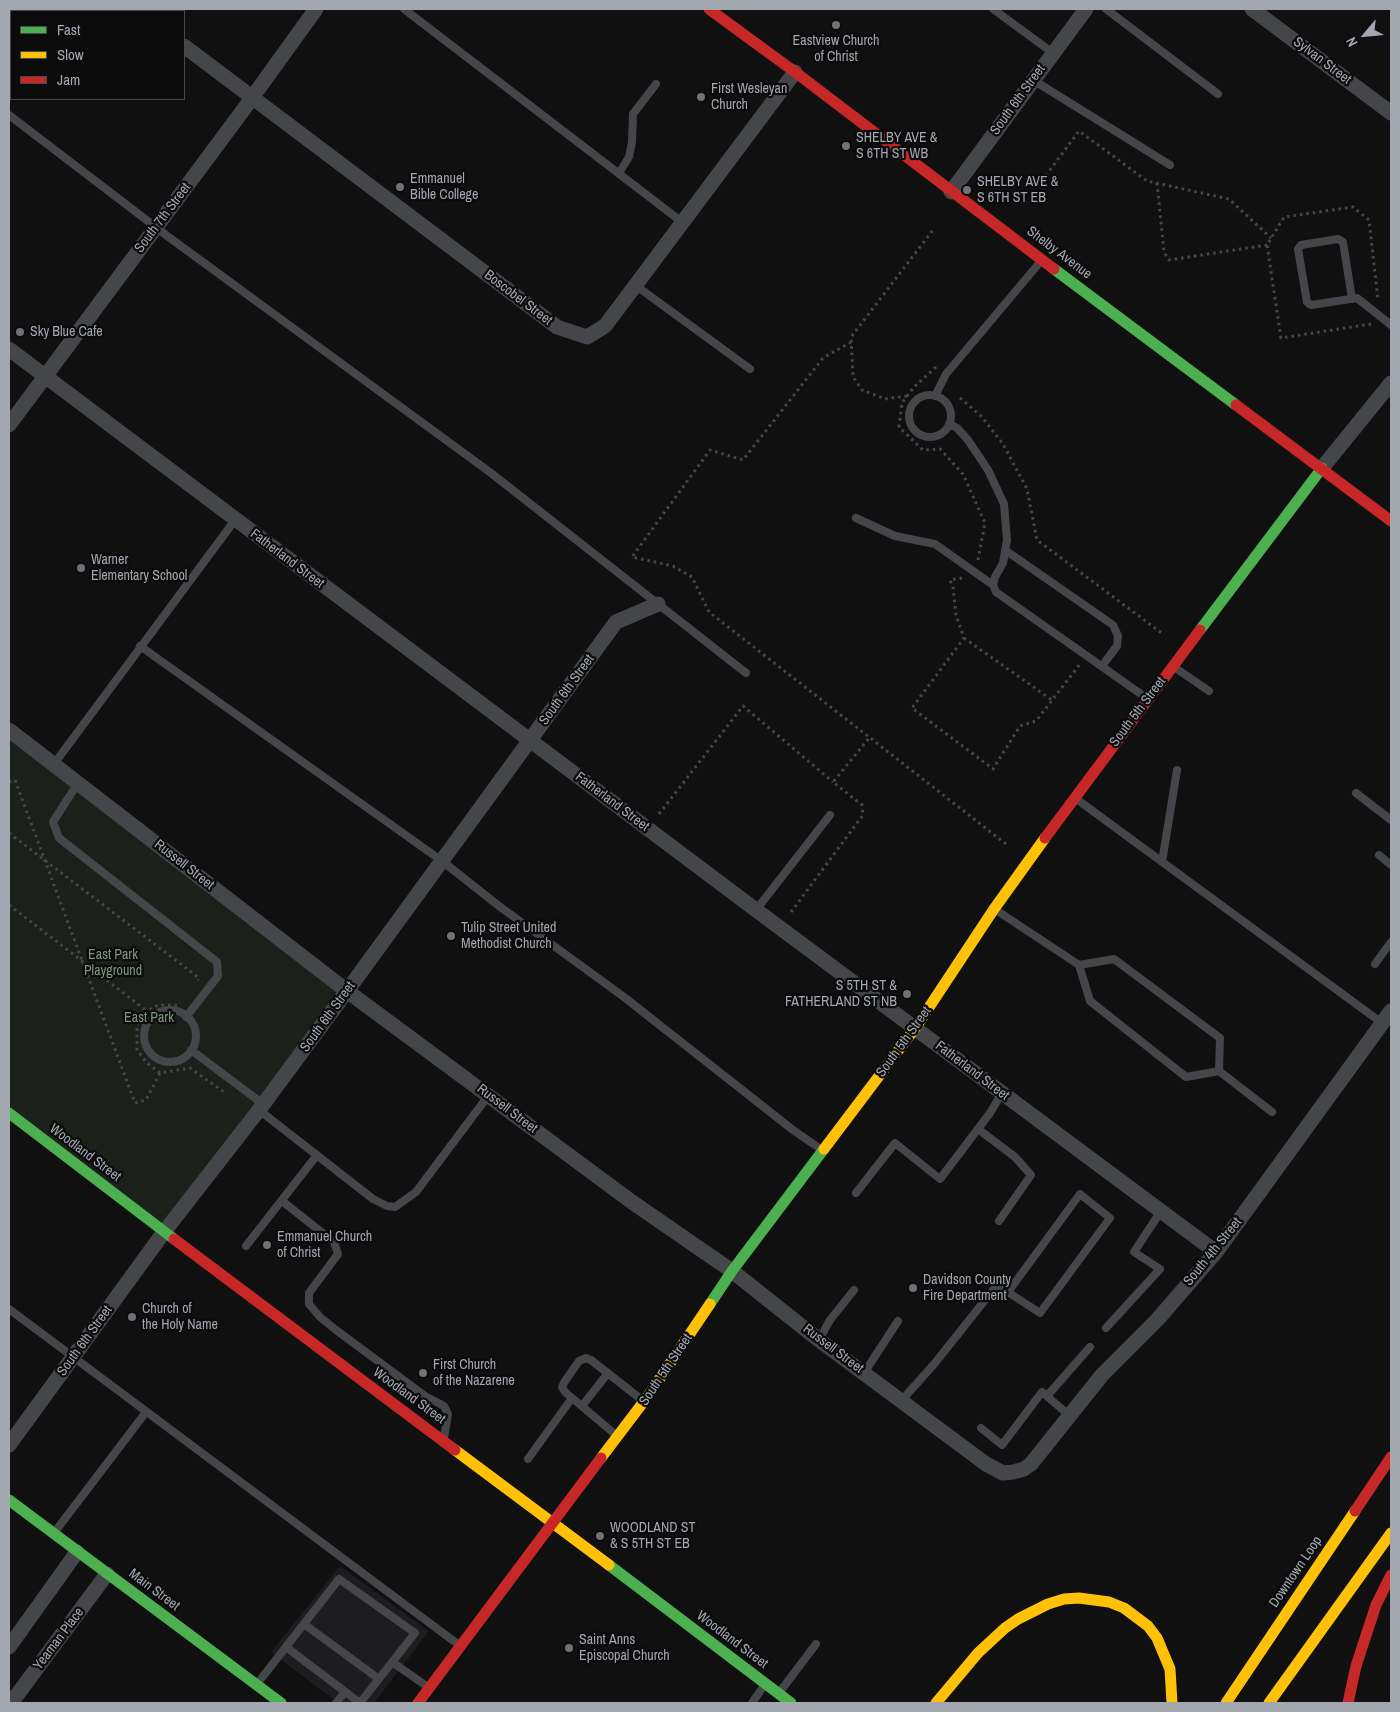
<!DOCTYPE html>
<style>
body{margin:0}
#map{position:relative;width:1400px;height:1712px;overflow:hidden;background:#101011;font-family:"Archivo Narrow",sans-serif}
canvas{display:block}
.frame{position:absolute;inset:0;border:10px solid #a3a7b0;pointer-events:none}
.legend{position:absolute;left:10px;top:10px;width:175px;height:90px;box-sizing:border-box;background:#0b0b0c;border:1px solid #48494e;margin:0;padding:6px 9px;list-style:none;font-size:15px;color:#a3a7b0}
.legend li{display:flex;align-items:center;gap:10px;height:25px}
.legend b{width:25px;border:1px solid #48494e}
.north{position:absolute;left:1340px;top:10px;width:50px;height:50px;-webkit-text-stroke:4px #0b0b0c;paint-order:stroke;rotate:242deg;font-size:14px;font-weight:700;line-height:20px;text-align:center;color:#a3a7b0}
.north::after{content:'';display:block;margin:auto;width:18px;height:22px;background:#a3a7b0;clip-path:polygon(50% 0,100% 100%,50% 72%,0 100%)}
</style>
<div id="map">
<canvas width="1400" height="1712"></canvas>
<div class="frame"></div>
<ul class="legend">
<li><b style="height:6px;background:#4caf50"></b>Fast</li>
<li><b style="height:6px;background:#ffc107"></b>Slow</li>
<li><b style="height:6px;background:#c62828"></b>Jam</li>
</ul>
<div class="north">N</div>
</div>
<script>
const g = document.querySelector('canvas').getContext('2d');
g.lineJoin = 'round';
function paint(path, color) { g.fillStyle = color; g.fill(path, 'evenodd'); }
const toPath = rows => new Path2D(rows.map(r => 'M' + r).join(''));
function trace(path, color, width, dash) { g.strokeStyle = color; g.lineWidth = width; g.lineCap = dash ? 'butt' : 'round'; g.setLineDash(dash || []); g.stroke(path); }
function label(font, color, halo, rows, align = 'center') {
  g.font = font + ' "Archivo Narrow",sans-serif'; g.lineWidth = 4.5; g.setLineDash([]); g.textBaseline = 'middle'; g.strokeStyle = halo; g.fillStyle = color; for (const [text, x, y, turn = 0] of rows) {
    g.save(); g.translate(x, y); g.rotate((+turn || 0) * Math.PI / 180); g.textAlign = isNaN(turn) ? turn : align; if (halo) g.strokeText(text, 0, 0); g.fillText(text, 0, 0); g.restore();
  }
}
const built = toPath([
 [340,1566,429,1631,374,1703,338,1703,271,1652]
]);
const green = toPath([
 [9,736,347,991,164,1232,9,1116]
]);
const path = toPath([
 [1157,183,1164,252,1169,260,1267,245],
 [1038,186,1079,131,1147,181,1229,199,1271,238],
 [1371,324,1281,338,1267,245,1284,217,1353,207,1369,220,1378,300],
 [851,342,823,358,743,460,710,450,632,557,673,566,692,577,709,612,1006,844],
 [936,367,914,387,902,403,899,427,923,450,940,449,963,474,985,523,978,560],
 [907,396,885,399,862,390,853,377,851,337,933,230],
 [960,398,981,416,1003,444,1027,489,1037,540,1163,634],
 [962,578,950,580,953,587,956,615,964,638,912,708,993,769,1020,726,1036,721,1080,664],
 [964,638,1052,700],
 [9,782,15,780,135,1103,146,1100,160,1073,190,1068,224,1092],
 [659,814,743,706,833,782],
 [9,833,199,978,198,980],
 [9,905,147,1011],
 [791,912,863,815,862,805,833,782,870,737],
 [160,1073,147,1063,137,1050,137,1025,147,1011,158,1005,179,1005,180,1003]
]);
const lane = toPath([
 [404,9,682,222],
 [993,9,1053,53],
 [1106,9,1218,94],
 [1033,80,1170,165],
 [9,115,170,238,491,473,746,673],
 [619,173,629,157,632,142,633,114,656,84],
 [635,285,750,369],
 [1352,299,1343,242,1338,239,1301,245,1298,249,1307,302,1309,304,1311,305,1357,298,1391,325],
 '909 416a21 21 0 1 1 42 0a21 21 0 1 1-42 0Z',
 [935,396,946,374,1041,261],
 [949,424,957,428,968,440,988,470,1004,504,1007,540,1003,563,995,577,993,585,996,592,1148,699],
 [856,518,895,536,935,544,993,585],
 [1005,550,1113,625,1118,636,1117,646,1102,666],
 [140,646,442,861,499,906,624,997,793,1130,822,1150],
 [1174,667,1209,691],
 [54,764,235,520],
 [78,783,53,822,59,838,217,962,218,976,186,1017],
 [1356,793,1391,820],
 [1075,798,1382,1023],
 [1379,855,1391,865],
 [1162,862,1177,770],
 [756,910,830,815],
 [996,910,1079,965,1090,1001,1186,1077,1219,1071,1272,1112],
 [1375,964,1391,942],
 [1079,965,1114,959,1220,1038,1219,1071],
 '144 1036a26 26 0 1 1 52 0a26 26 0 1 1-52 0Z',
 [191,1050,263,1104],
 [259,1110,373,1199,387,1206,395,1207,416,1192,488,1096],
 [978,1129,1015,1157,1031,1175,999,1221],
 [856,1193,895,1143,940,1179,990,1113,1002,1093],
 [282,1201,334,1242,338,1254,309,1293,309,1304,320,1317,336,1330,425,1396,444,1406,448,1414,444,1438],
 [246,1246,317,1155],
 [9,1309,459,1645],
 [1106,1328,1160,1269,1134,1252,1161,1211],
 [819,1340,830,1320,854,1290],
 [864,1373,898,1321],
 [1047,1396,1090,1347],
 [902,1400,935,1363,997,1285,1040,1313,1110,1218,1080,1194,1008,1292],
 [582,1406,608,1373],
 [981,1428,1002,1445,1042,1392,1070,1416],
 [616,1435,565,1392,562,1387,565,1381,579,1361,586,1358,591,1360,642,1400],
 [528,1459,572,1398],
 [54,1533,146,1412],
 [304,1624,379,1679],
 [392,1662,428,1687],
 [257,1684,339,1579,415,1633,360,1703,286,1647],
 [779,1693,816,1644],
 [336,1703,345,1692],
 [752,1703,765,1684]
]);
const street = toPath([
 [133,9,136,11],
 [1252,9,1391,113],
 [184,46,557,327,587,337,605,326,795,72],
 [951,192,1086,9],
 [9,349,756,910,1216,1252],
 [9,425,241,113,316,9],
 [1322,468,1391,383],
 [9,730,347,991,632,1202,732,1271,819,1340,986,1464,1003,1473,1013,1472,1024,1469,1031,1464,1102,1375,1157,1320,1216,1252,1391,1011],
 [9,1445,164,1232,259,1110,347,991,616,622,658,604],
 [9,1647,77,1552],
 [11,1703,107,1574]
]);
const fast = toPath([
 [1054,269,1236,405],
 [1200,630,1322,468],
 [9,1113,174,1239],
 [710,1304,732,1271,824,1149],
 [9,1500,281,1703],
 [609,1565,791,1703]
]);
const slow = toPath([
 [824,1149,916,1027,994,909,1045,838],
 [455,1450,609,1565],
 [601,1458,648,1396,710,1304],
 [936,1703,978,1653,1005,1628,1018,1619,1048,1604,1064,1599,1079,1598,1109,1602,1124,1608,1148,1626,1157,1638,1170,1669,1172,1703],
 [1226,1703,1355,1511],
 [1269,1703,1391,1533]
]);
const jam = toPath([
 [709,9,795,72,1054,269],
 [1236,405,1391,521],
 [1045,838,1200,630],
 [174,1239,455,1450],
 [1355,1511,1391,1457],
 [418,1703,601,1458],
 [1348,1703,1356,1666,1376,1605,1391,1575]
]);
const markers = [
 [836,25,5,"#707278"],
 [701,97,5,"#707278"],
 [846,146,5,"#707278"],
 [400,187,5,"#707278"],
 [967,190,5,"#707278"],
 [20,332,5,"#707278"],
 [81,568,5,"#707278"],
 [451,936,5,"#707278"],
 [907,994,5,"#707278"],
 [267,1245,5,"#707278"],
 [913,1288,5,"#707278"],
 [132,1317,5,"#707278"],
 [423,1373,5,"#707278"],
 [600,1536,5,"#707278"],
 [569,1648,5,"#707278"]
];
const poiNames = [
 ["Eastview Church",836,41,"center"],
 ["of Christ",836,57,"center"],
 ["First Wesleyan",711,89],
 ["Church",711,105],
 ["SHELBY AVE &",856,138],
 ["S 6TH ST WB",856,154],
 ["Emmanuel",410,179],
 ["Bible College",410,195],
 ["SHELBY AVE &",977,182],
 ["S 6TH ST EB",977,198],
 ["Sky Blue Cafe",30,332],
 ["Warner",91,560],
 ["Elementary School",91,576],
 ["Tulip Street United",461,928],
 ["Methodist Church",461,944],
 ["S 5TH ST &",897,986,"right"],
 ["FATHERLAND ST NB",897,1002,"right"],
 ["Emmanuel Church",277,1237],
 ["of Christ",277,1253],
 ["Davidson County",923,1280],
 ["Fire Department",923,1296],
 ["Church of",142,1309],
 ["the Holy Name",142,1325],
 ["First Church",433,1365],
 ["of the Nazarene",433,1381],
 ["WOODLAND ST",610,1528],
 ["& S 5TH ST EB",610,1544],
 ["Saint Anns",579,1640],
 ["Episcopal Church",579,1656]
];
const streetNames = [
 ["Sylvan Street",1322,61,37],
 ["South 6th Street",1018,100,-54],
 ["South 7th Street",163,218,-53],
 ["Shelby Avenue",1059,253,37],
 ["Boscobel Street",518,298,37],
 ["Fatherland Street",287,559,37],
 ["South 6th Street",567,690,-54],
 ["South 5th Street",1138,712,-53],
 ["Fatherland Street",612,802,37],
 ["Russell Street",184,865,38],
 ["South 6th Street",328,1017,-54],
 ["South 5th Street",904,1042,-54],
 ["Fatherland Street",972,1071,37],
 ["Russell Street",507,1109,37],
 ["Woodland Street",85,1153,37],
 ["South 4th Street",1213,1252,-51],
 ["South 6th Street",85,1341,-54],
 ["Russell Street",833,1349,37],
 ["South 5th Street",666,1370,-56],
 ["Woodland Street",409,1396,36],
 ["Downtown Loop",1296,1572,-56],
 ["Main Street",154,1590,37],
 ["Yeaman Place",59,1639,-53],
 ["Woodland Street",732,1640,37]
];
const parkNames = [
 ["East Park",113,955],
 ["Playground",113,971],
 ["East Park",149,1018]
];
paint(built, '#1d1d1f');
paint(green, '#1b201b');
trace(path, '#46484a', 3, [2.5, 4]);
trace(lane, '#454649', 8);
trace(street, '#454649', 15);
trace(fast, '#4caf50', 11);
trace(slow, '#ffc107', 11);
trace(jam, '#c62828', 11);
for (const [x, y, r, color] of markers) { const dot = new Path2D(); dot.arc(x, y, r, 0, 2 * Math.PI); g.fillStyle = color; g.fill(dot); trace(dot, '#0b0b0c', 2); }
label('14px', '#a3a7b0', '#0b0b0c', poiNames, 'left');
label('14px', '#a3a7b0', '#0b0b0c', streetNames);
label('14px', '#7c997d', '#0b0b0c', parkNames);
</script>
